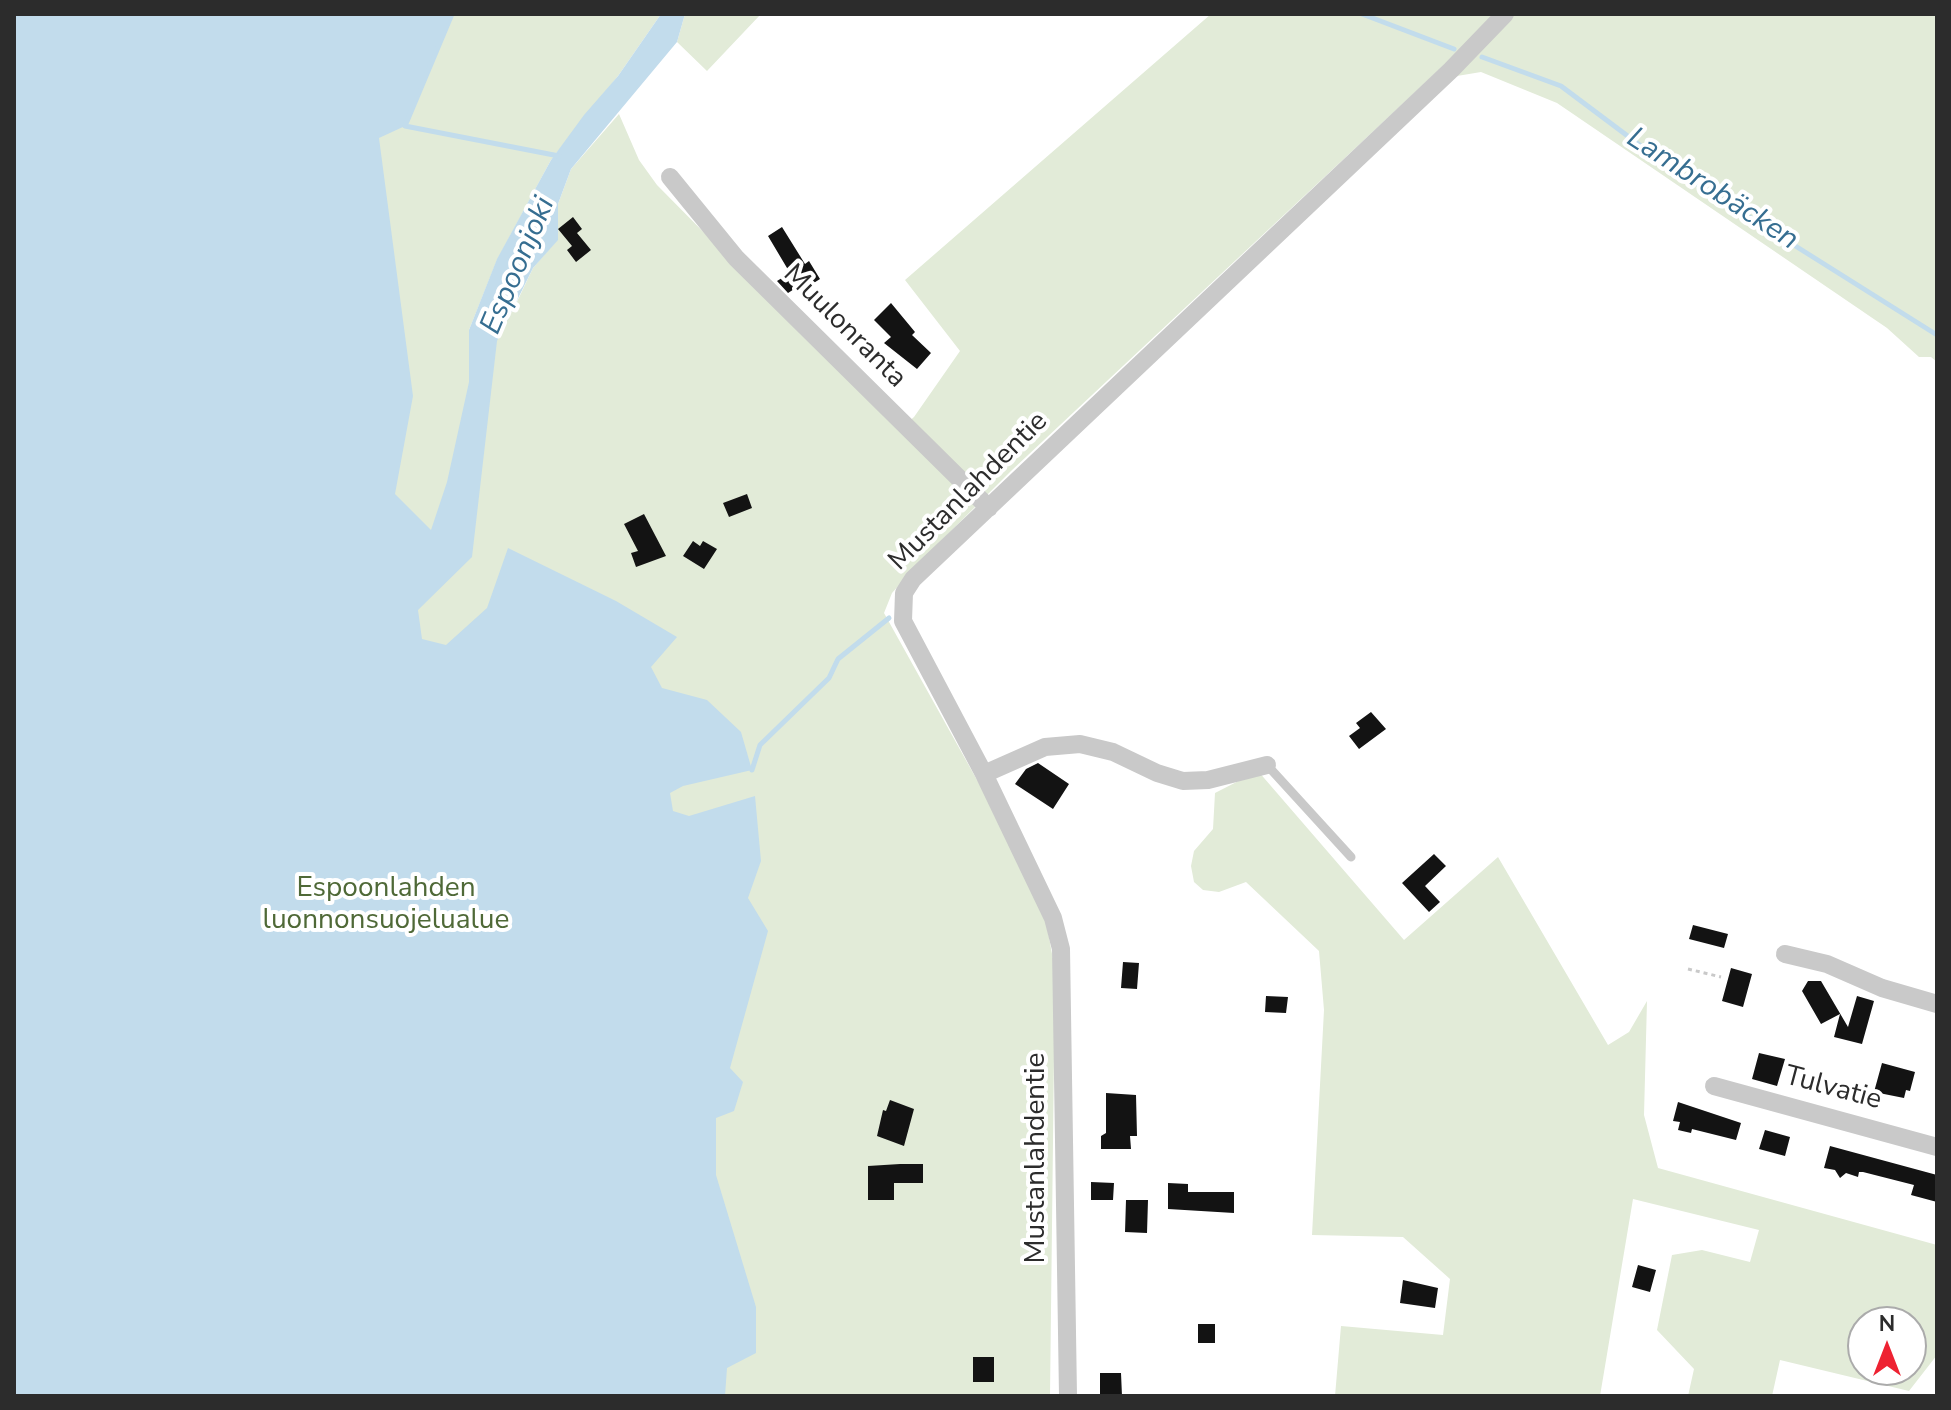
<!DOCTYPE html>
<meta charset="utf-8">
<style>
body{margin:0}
#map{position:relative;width:1951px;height:1410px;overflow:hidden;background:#fff;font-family:"Nunito Sans",sans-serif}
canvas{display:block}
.frame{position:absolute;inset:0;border:16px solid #2c2c2c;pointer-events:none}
.north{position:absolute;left:1847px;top:1306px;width:80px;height:80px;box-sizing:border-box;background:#fff;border:2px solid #ababab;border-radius:50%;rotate:0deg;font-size:22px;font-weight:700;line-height:32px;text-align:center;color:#2c2c2c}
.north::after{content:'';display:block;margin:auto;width:28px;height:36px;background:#ee2232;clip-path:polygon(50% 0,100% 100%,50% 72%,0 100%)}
</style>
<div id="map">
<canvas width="1951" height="1410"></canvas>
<div class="frame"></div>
<div class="north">N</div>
</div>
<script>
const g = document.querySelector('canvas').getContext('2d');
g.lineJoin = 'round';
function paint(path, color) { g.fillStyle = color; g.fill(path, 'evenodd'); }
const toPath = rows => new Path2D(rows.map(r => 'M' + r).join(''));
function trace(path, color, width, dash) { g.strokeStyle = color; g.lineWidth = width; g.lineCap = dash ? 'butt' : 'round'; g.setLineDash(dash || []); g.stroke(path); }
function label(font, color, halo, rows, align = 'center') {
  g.font = font + ' "Nunito Sans",sans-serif'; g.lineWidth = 8; g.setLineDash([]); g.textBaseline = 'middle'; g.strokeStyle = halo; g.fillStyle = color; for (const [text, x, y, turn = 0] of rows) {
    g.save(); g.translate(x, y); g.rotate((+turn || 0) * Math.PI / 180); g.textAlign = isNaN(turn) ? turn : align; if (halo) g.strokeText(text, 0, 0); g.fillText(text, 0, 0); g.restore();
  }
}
const green = toPath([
 [14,14,661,14,618,76,551,160,497,260,469,330,513,310,533,268,557,240,558,204,571,169,619,114,639,160,657,185,899,430,914,417,960,351,905,280,1211,14,1937,14,1937,362,1931,357,1919,357,1887,328,1557,103,1481,72,1457,76,1445,64,1011,471,918,564,892,593,884,613,982,789,1046,920,1055,971,1050,1396,14,1396],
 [685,14,761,14,707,71,677,42],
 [1258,771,1404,940,1498,857,1608,1045,1629,1032,1647,1001,1644,1115,1658,1168,1937,1245,1937,1355,1909,1391,1780,1360,1772,1396,1688,1396,1694,1369,1657,1330,1672,1255,1702,1250,1750,1262,1759,1230,1633,1199,1600,1396,1335,1396,1341,1326,1443,1335,1450,1279,1403,1237,1312,1235,1324,1010,1319,951,1246,882,1219,892,1203,890,1194,882,1191,866,1194,851,1213,829,1215,793],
 [1863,1322,1911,1322,1911,1370,1863,1370]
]);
const water = toPath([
 [14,14,452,14,405,126,379,138,413,396,395,494,431,530,447,482,469,382,469,330,497,259,551,160,584,115,618,76,661,14,685,14,677,42,571,169,558,204,558,240,533,268,497,341,472,557,418,610,422,639,446,645,487,608,508,548,616,601,677,637,651,667,662,688,707,700,741,732,752,770,683,786,670,793,673,811,689,816,755,796,761,861,748,898,768,931,730,1068,743,1082,734,1111,716,1118,716,1175,756,1307,756,1353,727,1368,725,1396,14,1396]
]);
const stream = toPath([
 [452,14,405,126,559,156],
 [1362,14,1454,49],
 [1482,57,1561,86,1665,164,1937,335],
 [752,770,760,745,829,678,838,659,889,618]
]);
const building = toPath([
 [573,217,582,229,577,233,591,250,576,262,567,250,572,246,558,229],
 [782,227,805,264,809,261,820,279,801,291,799,286,788,293,777,281,790,273,768,236],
 [891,303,915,332,912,335,931,353,917,369,884,343,891,337,874,320],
 [747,494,752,508,729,517,723,503],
 [644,514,666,556,636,567,631,553,638,551,624,524],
 [693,541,700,546,703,541,717,549,704,569,683,556],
 [1371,712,1386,729,1359,749,1349,736,1360,728,1356,723],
 [1038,763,1069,784,1053,809,1015,784,1026,769],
 [1434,854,1446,866,1425,886,1440,902,1429,912,1402,883],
 [1693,925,1728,934,1724,948,1689,939],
 [1123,962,1139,963,1137,989,1121,988],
 [1731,968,1752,974,1743,1007,1722,1001],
 [1808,981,1821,981,1848,1027,1857,996,1874,1001,1862,1044,1834,1037,1840,1014,1821,1024,1802,991],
 [1266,996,1288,997,1286,1013,1265,1012],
 [1759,1053,1785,1059,1777,1086,1752,1079],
 [1882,1063,1915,1072,1910,1091,1906,1090,1904,1098,1874,1092],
 [1106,1093,1136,1095,1137,1136,1130,1136,1131,1149,1101,1149,1101,1136,1106,1133],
 [890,1100,914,1109,904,1146,877,1136,883,1110,886,1111],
 [1678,1102,1741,1123,1736,1140,1692,1129,1691,1133,1678,1130,1680,1122,1673,1121],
 [1765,1130,1790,1137,1785,1156,1759,1149],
 [1830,1146,1937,1175,1937,1202,1911,1195,1914,1185,1863,1172,1859,1172,1858,1177,1846,1173,1840,1178,1835,1170,1824,1168],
 [900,1164,923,1164,923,1183,894,1183,894,1200,868,1200,868,1166],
 [1091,1182,1114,1183,1113,1200,1091,1200],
 [1168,1183,1188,1184,1188,1192,1234,1192,1234,1213,1168,1209],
 [1126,1200,1148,1200,1147,1233,1125,1232],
 [1638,1265,1656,1270,1650,1292,1632,1287],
 [1403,1280,1438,1288,1435,1308,1400,1303],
 [1198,1324,1215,1324,1215,1343,1198,1343],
 [973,1357,994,1357,994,1382,973,1382],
 [1100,1373,1121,1373,1122,1396,1100,1396]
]);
const path = toPath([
 [1688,969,1721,977]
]);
const service = toPath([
 [1267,765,1351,857]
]);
const minor = toPath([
 [670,177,736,258,989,508],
 [984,774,1045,747,1080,744,1113,752,1157,773,1183,781,1208,780,1267,765],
 [1785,954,1827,964,1882,988,1937,1004],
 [1714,1086,1937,1147],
 [1068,1396,1061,949,1053,918,984,774,903,621,904,593,913,579,1451,70,1505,14]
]);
const streetNames = [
 ["Muulonranta",844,327,45],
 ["Mustanlahdentie",969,492,-45],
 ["Tulvatie",1833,1089,15],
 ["Mustanlahdentie",1037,1158,-90]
];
const parkNames = [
 ["Espoonlahden",386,889],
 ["luonnonsuojelualue",386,921]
];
const waterNames = [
 ["Lambrobäcken",1712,190,33],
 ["Espoonjoki",519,266,-67]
];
paint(green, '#e2ebd8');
paint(water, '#c2dcec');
trace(stream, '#c2dcec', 5);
paint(building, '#131313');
trace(path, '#c9c9c9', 3, [4, 4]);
trace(service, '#c9c9c9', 9);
trace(minor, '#c9c9c9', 18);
label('28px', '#2c2c2c', '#fff', streetNames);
label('28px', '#4f6937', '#fff', parkNames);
label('italic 30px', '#366e91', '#fff', waterNames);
</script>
